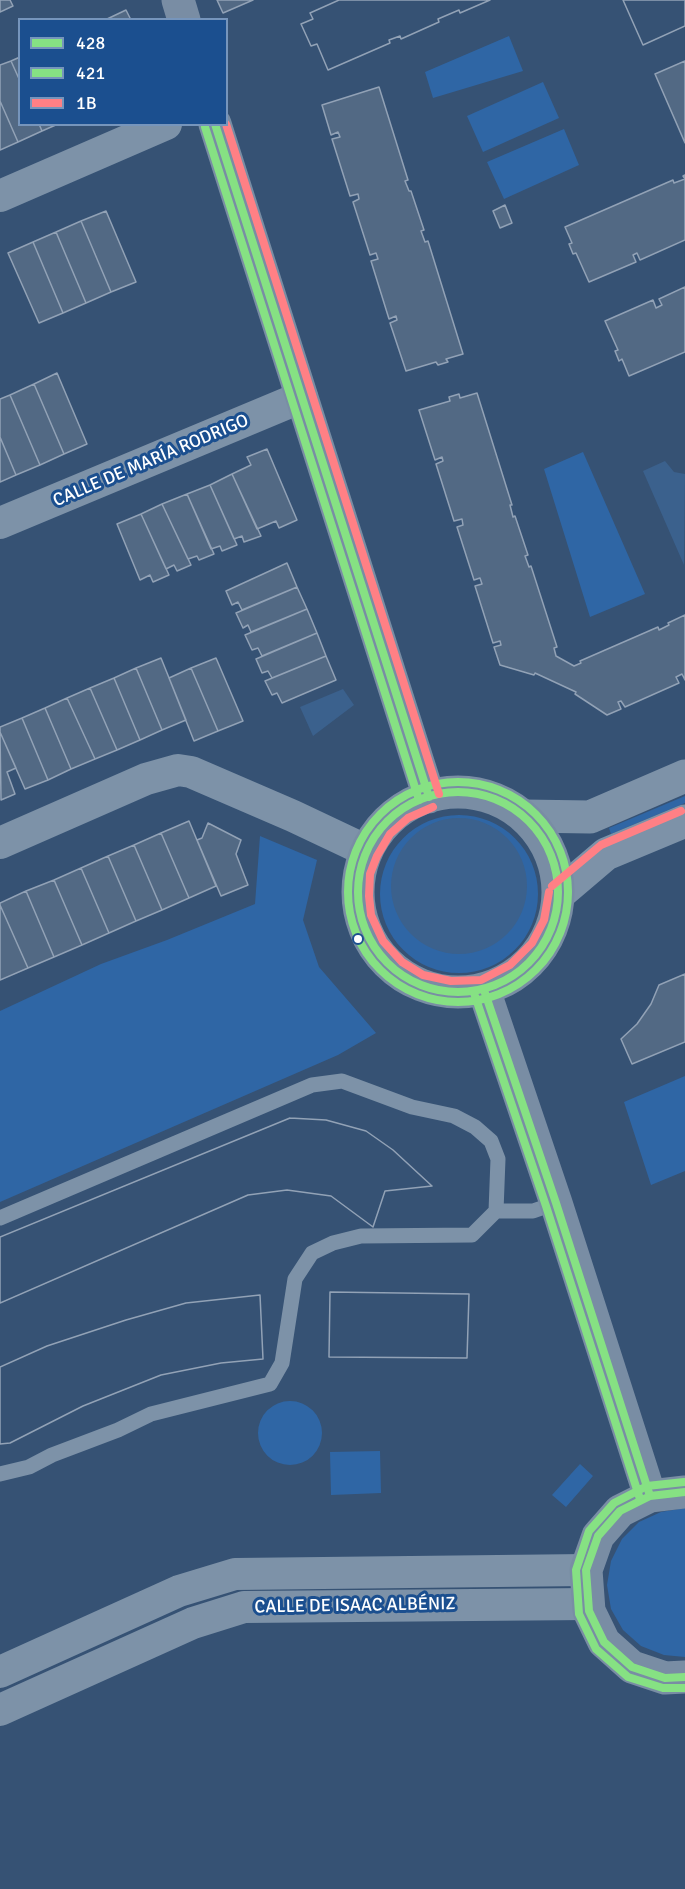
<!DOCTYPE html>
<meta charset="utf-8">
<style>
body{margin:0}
#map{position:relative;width:685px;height:1889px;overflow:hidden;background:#365274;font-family:Signika,sans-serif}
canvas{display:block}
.legend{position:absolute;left:18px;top:18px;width:210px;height:108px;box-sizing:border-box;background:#1b4f8f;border:2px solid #7695bc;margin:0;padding:8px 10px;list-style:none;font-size:18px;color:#fff}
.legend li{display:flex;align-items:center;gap:12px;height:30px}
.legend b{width:30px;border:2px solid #7695bc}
</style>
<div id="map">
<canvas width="685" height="1889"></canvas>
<ul class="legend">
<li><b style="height:8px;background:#86e183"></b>428</li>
<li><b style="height:8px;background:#86e183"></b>421</li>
<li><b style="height:8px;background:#ff8085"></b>1B</li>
</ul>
</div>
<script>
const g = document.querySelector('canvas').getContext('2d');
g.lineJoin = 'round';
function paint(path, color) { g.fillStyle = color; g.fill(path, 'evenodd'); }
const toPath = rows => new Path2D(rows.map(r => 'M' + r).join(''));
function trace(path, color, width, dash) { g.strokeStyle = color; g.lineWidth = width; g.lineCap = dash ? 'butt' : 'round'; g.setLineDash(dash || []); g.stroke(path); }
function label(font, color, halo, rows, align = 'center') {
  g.font = font + ' Signika,sans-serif'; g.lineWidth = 6; g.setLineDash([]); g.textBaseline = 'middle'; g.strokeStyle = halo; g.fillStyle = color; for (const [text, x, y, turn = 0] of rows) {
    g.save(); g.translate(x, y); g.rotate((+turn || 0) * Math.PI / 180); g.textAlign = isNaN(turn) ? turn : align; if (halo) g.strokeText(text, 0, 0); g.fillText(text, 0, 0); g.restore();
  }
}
const green = toPath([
 [509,36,523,71,433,98,425,72],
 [543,82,559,118,483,152,467,116],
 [564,129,579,165,504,199,487,162],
 [583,452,645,594,590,617,544,469],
 [685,796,685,803,611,834,609,828],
 '380 894a79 79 0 1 1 158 0a79 79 0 1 1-158 0Z',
 [260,836,317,860,303,920,319,967,376,1033,338,1055,0,1202,0,1011,101,964,167,940,255,904],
 [685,1076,685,1171,651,1185,624,1102],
 '258 1433a32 32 0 1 1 64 0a32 32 0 1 1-64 0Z',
 [380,1451,381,1493,331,1495,330,1452],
 [580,1464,593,1476,566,1507,552,1495],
 [685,1508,685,1657,664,1655,641,1646,623,1630,611,1609,607,1585,611,1561,622,1539,639,1522,661,1512]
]);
const water = toPath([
 [665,461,674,472,685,474,684,565,643,471],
 [343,689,354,705,313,736,300,707],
 '391 886a68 68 0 1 1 136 0a68 68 0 1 1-136 0Z'
]);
const building = toPath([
 [0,0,10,0,13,6,0,12,0,0],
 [217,0,253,0,223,13,217,0],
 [339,0,490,0,460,13,459,10,438,19,439,22,401,39,400,36,389,40,390,43,328,70,317,44,311,46,301,24,313,19,310,13,339,0],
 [339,0,490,0,460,13,459,10,438,19,439,22,401,39,400,36,389,40,390,43,328,70,317,44,311,46,301,24,313,19,310,13,339,0],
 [623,0,685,0,685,26,643,45,623,0],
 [623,0,685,0,685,26,643,45,623,0],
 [126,10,131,20,105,20,126,10],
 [20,57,20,81,11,61,20,57],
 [11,61,20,81,20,124,39,124,42,131,18,142,0,101,0,65,11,61],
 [685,61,685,143,655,74,685,61],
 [379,87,408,180,405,181,409,191,411,191,424,230,421,231,425,242,428,241,463,354,446,359,448,362,438,365,436,362,406,371,390,323,397,320,396,316,389,319,371,261,378,259,376,253,370,255,353,202,359,199,358,194,350,196,332,139,340,137,338,132,331,135,322,105,379,87],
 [0,101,18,142,0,150,0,101],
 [39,124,58,124,42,131,39,124],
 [685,175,685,240,640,260,637,253,633,255,636,262,589,282,576,253,573,254,569,244,572,243,565,227,673,180,674,183,685,179,683,176,685,175],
 [505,205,512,223,500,228,493,211,505,205],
 [106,211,136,282,111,292,81,221,106,211],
 [81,221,111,292,86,303,56,232,81,221],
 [56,232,86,303,63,313,33,242,56,232],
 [33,242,63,313,39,323,8,253,33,242],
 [685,287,685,352,629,376,622,359,619,361,615,351,618,350,605,321,653,300,656,308,662,305,659,299,685,287],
 [57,373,87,444,64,454,34,384,57,373],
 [34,384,64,454,40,465,10,395,34,384],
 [477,393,512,505,510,505,513,517,515,516,528,555,525,556,529,567,531,566,557,647,554,648,556,656,574,666,581,663,580,661,658,627,659,630,669,625,668,623,685,615,685,680,682,674,676,677,679,683,625,707,621,701,618,702,621,709,607,715,575,694,576,692,535,673,534,675,500,665,494,647,501,645,500,641,493,643,475,586,482,584,480,578,474,580,457,527,463,525,462,519,454,521,436,464,443,461,442,457,435,460,419,410,450,401,449,397,459,394,460,398,477,393],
 [10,395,40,465,16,475,0,437,0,399,10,395],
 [0,437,16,475,0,482,0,437],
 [267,449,297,520,279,528,276,521,257,529,232,474,251,465,247,457,267,449],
 [232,474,261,536,244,542,242,536,234,539,210,485,232,474],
 [210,485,237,545,222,551,220,546,211,549,187,494,210,485],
 [187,494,214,554,199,560,197,556,188,559,162,504,187,494],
 [162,504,191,565,177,571,174,565,166,569,141,514,162,504],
 [141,514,169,575,153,582,150,575,140,580,117,524,141,514],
 [287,563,297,587,242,610,238,602,232,605,226,591,287,563],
 [297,587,307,609,251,632,248,625,243,628,236,613,297,587],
 [307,609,317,633,262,656,258,648,252,650,245,635,307,609],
 [317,633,326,656,272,678,268,671,262,673,256,659,317,633],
 [326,656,336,680,282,703,277,693,272,695,265,681,326,656],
 [161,658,186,720,162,730,136,668,161,658],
 [216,658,243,721,218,731,191,668,216,658],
 [136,668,162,730,140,740,114,678,136,668],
 [191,668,218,731,194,741,169,678,191,668],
 [114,678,140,740,117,750,90,688,114,678],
 [90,688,117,750,95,759,67,698,90,688],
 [67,698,95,759,71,769,45,708,67,698],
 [45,708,71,769,48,780,22,718,45,708],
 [22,718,48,780,25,789,0,732,0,727,22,718],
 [0,732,16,768,7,772,15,794,1,800,0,732],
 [189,821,216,886,189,898,161,833,189,821],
 [208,823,241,840,236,854,248,885,221,896,197,840,202,838,208,823],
 [161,833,189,898,162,910,134,845,161,833],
 [134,845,162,910,136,921,108,856,134,845],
 [108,856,136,921,109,933,81,868,108,856],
 [81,868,109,933,82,945,54,880,81,868],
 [54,880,82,945,54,957,26,891,54,880],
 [26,891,54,957,28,968,0,905,0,903,26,891],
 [0,905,28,968,0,980,0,905],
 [685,974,685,1042,632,1064,621,1039,637,1024,651,1004,659,985,685,974],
 [290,1118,326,1120,366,1131,393,1150,432,1186,385,1191,373,1227,331,1196,287,1190,248,1195,0,1303,0,1237,290,1118],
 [290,1118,326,1120,366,1131,393,1150,432,1186,385,1191,373,1227,331,1196,287,1190,248,1195,0,1303,0,1237,290,1118],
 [330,1292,469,1294,467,1358,329,1357,330,1292],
 [330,1292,469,1294,467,1358,329,1357,330,1292],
 [260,1295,263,1359,221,1363,161,1375,83,1406,10,1443,0,1444,0,1367,47,1346,126,1320,186,1303,260,1295],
 [260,1295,263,1359,221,1363,161,1375,83,1406,10,1443,0,1444,0,1367,47,1346,126,1320,186,1303,260,1295]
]);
const service = toPath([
 [496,1211,533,1211,556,1203],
 [0,1218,312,1085,342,1081,412,1107,454,1116,475,1127,491,1141,498,1159,496,1211,472,1235,361,1236,333,1243,312,1253,295,1279,282,1363,270,1384,151,1414,118,1430,52,1455,29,1467,0,1474]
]);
const minor = toPath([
 [0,196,166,124],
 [0,523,302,397],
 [0,843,146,779,178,770,191,772,293,816,367,851],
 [0,1672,179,1591,235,1574,586,1570],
 [0,1710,193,1623,244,1607,588,1604]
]);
const tertiary = toPath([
 [524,816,590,817,685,776],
 [559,894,606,854,685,821]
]);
const secondary = toPath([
 [178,0,184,20],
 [215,124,429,797],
 '358 892a100 100 0 1 1 200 0a100 100 0 1 1-200 0Z',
 [484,990,556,1203,650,1496],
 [685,1492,650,1496,620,1511,598,1536,586,1570,589,1611,604,1642,632,1667,665,1678,685,1677]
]);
const bus1 = toPath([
 [215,124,429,797],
 '358 892a100 100 0 1 1 200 0a100 100 0 1 1-200 0Z',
 [484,990,556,1203,650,1496],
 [685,1492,650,1496,620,1511,598,1536,586,1570,589,1611,604,1642,632,1667,665,1678,685,1677]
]);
const bus2 = toPath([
 [205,127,419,800],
 '348 892a110 110 0 1 1 220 0a110 110 0 1 1-220 0Z',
 [474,993,546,1206,640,1499],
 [684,1482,647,1486,614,1503,589,1531,576,1570,579,1614,596,1649,628,1677,663,1688,685,1688]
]);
const bus3 = toPath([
 [226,124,439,794],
 [433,807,408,818,390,834,377,856,370,874,369,896,371,915,383,941,402,962,423,975,451,981,481,980,510,965,532,943,544,920,549,892],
 [552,886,601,845,681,811]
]);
const markers = [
 [358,939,5,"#fff"]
];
const streetNames = [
 ["CALLE DE MARÍA RODRIGO",151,461,-23],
 ["CALLE DE ISAAC ALBÉNIZ",355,1606,-1]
];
paint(green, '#2f66a5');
paint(water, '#3b618d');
paint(building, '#526984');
trace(building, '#92a2b6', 1.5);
trace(service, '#7d92a8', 15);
trace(minor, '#7d92a8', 32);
trace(tertiary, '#7d92a8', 33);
trace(secondary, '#798da4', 33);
trace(bus1, '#86e183', 8);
trace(bus2, '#86e183', 8);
trace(bus3, '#ff8085', 8);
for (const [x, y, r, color] of markers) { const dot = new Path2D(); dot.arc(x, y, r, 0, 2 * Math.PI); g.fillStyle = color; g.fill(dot); trace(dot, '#1b4f8f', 2); }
label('18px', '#fff', '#1b4f8f', streetNames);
</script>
